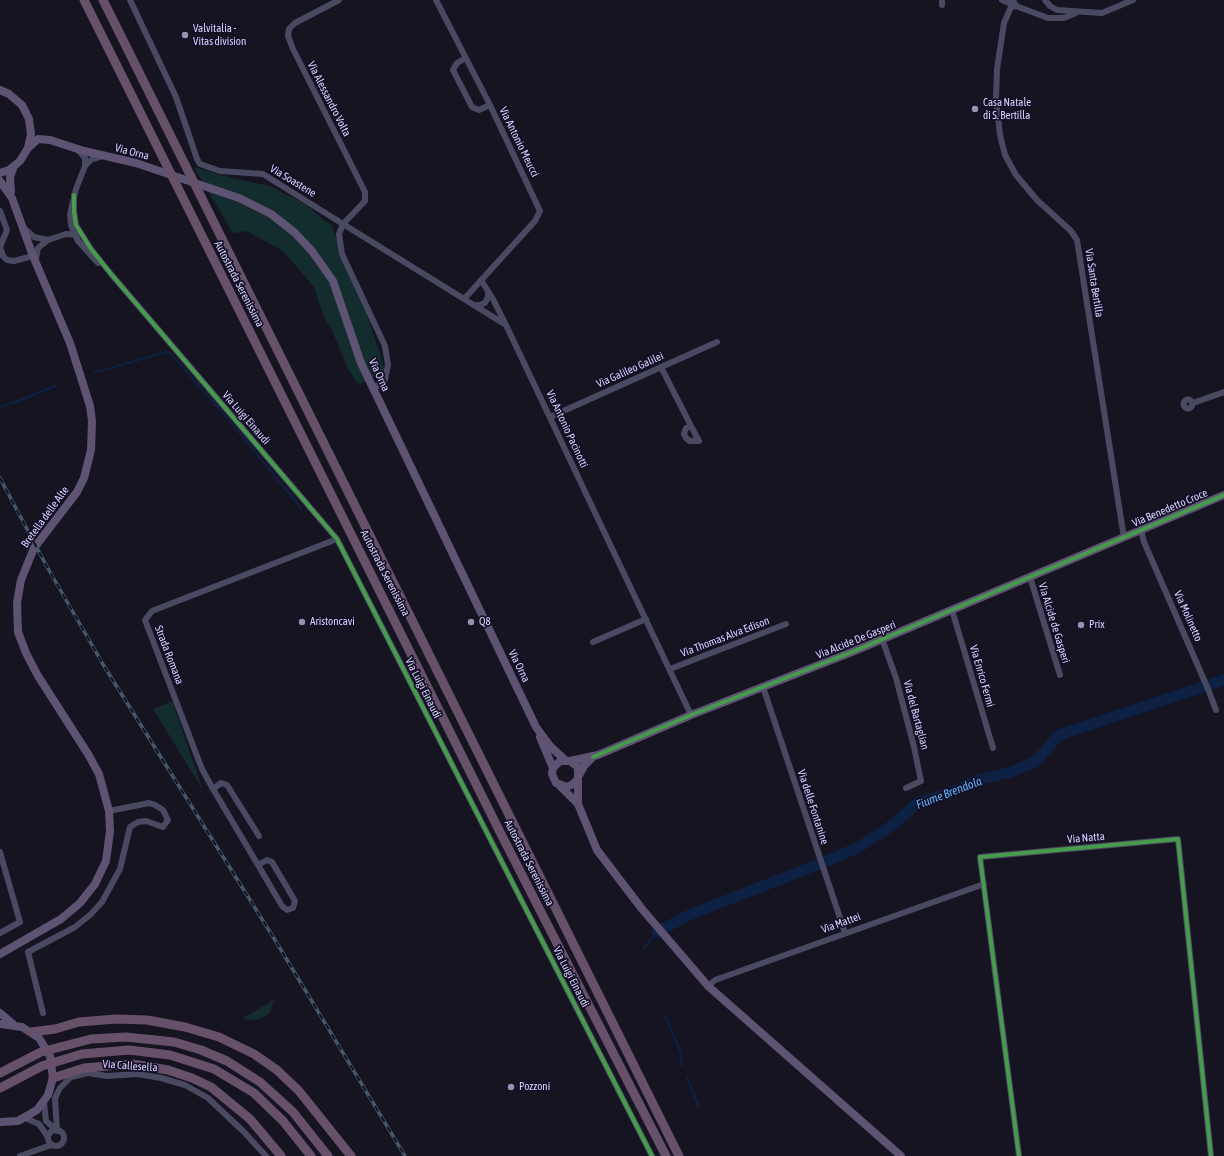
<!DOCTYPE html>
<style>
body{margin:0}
canvas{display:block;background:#161421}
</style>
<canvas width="1224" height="1156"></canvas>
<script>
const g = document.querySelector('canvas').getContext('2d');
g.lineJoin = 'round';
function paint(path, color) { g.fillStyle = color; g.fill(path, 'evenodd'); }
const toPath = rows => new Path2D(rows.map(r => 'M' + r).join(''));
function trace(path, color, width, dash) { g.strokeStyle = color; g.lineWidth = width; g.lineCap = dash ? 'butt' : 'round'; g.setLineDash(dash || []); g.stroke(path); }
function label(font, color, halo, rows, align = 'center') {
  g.font = font + ' "Asap Condensed",sans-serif'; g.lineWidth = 3.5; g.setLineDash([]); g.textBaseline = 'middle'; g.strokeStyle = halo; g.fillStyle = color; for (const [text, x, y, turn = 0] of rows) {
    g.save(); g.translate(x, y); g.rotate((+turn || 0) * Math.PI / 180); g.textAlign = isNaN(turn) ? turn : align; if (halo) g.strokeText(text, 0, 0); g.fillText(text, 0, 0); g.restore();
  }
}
const green = toPath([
 [194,167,232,178,270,186,305,204,332,226,350,277,366,311,385,371,360,384,356,381,347,367,332,330,324,317,314,287,283,251,247,231,233,233],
 [172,701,173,704,203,790,153,709],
 [274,1000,270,1012,261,1019,249,1020,243,1018]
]);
const water = toPath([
 [1224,675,1224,684,1210,689,1206,681]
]);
const stream = toPath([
 [94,373,166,352,169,352,229,420,301,508],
 [0,407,16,402,55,386],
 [644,948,657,932],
 [666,1017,681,1053,682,1066],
 [687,1078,699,1107]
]);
const river = toPath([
 [657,932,689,915,827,861,859,847,893,825,917,803,948,794,977,780,1011,772,1035,762,1059,735,1224,680]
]);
const minor = toPath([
 [130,0,176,97,197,159,200,164,220,171,263,174,343,224,339,234,342,254,385,346,388,365,385,380,373,389],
 [339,0,295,23,289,29,288,36,293,49,365,192,365,201,343,224,506,325],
 [436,0,490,105,540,211,535,221,465,298],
 [1002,0,1016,6,1011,7,1004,23,997,69,996,98,1000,135,1005,155,1016,175,1037,200,1071,231,1077,240,1124,538],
 [1013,0,1016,6,1048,18,1064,18,1076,13],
 [1045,0,1050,6,1057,10,1102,13,1133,0],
 [942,5,942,0],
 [466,58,457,63,453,70,472,107,479,110,490,105],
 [77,149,85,158,85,166],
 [74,195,74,212,76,225,91,249,111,274,337,539,652,1156],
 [0,211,7,230,0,247,3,256,7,260,14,261,33,256],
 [25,229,34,237,48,240],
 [36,259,38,248,48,240,66,234,77,235],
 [98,263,78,241,71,225,70,214,76,189,85,166,91,160,102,156],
 [481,280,493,299,506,325,691,715],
 [476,305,480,305,485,303,488,297,488,291],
 [661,367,691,426,686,428,684,434,686,438,690,441,699,441,691,426],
 '1183.5 404a4.5 4.5 0 1 1 9 0a4.5 4.5 0 1 1-9 0Z',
 [1193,403,1224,392],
 [550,417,717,342],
 [1141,530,1144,542,1208,689,1216,710],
 [1030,577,1060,675],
 [952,610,993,748],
 [882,639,896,678,914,747,921,781,906,788],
 [593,642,646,619],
 [670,669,786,624],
 [763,687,845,933],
 [213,789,221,783,227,785,259,836],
 [0,852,20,922,0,933],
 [258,865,267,860,272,862,295,901,293,908,287,910,282,906,258,865,213,789,202,769,145,620,152,611,337,539],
 [708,986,715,980,984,884],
 [43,1013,28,952,75,927,90,915,102,902,120,869,130,827,138,822,146,821,163,827,168,820,163,810,155,805,149,803,109,811],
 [44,1102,46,1121,56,1130],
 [25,1118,39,1124,48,1137],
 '48 1138a8 8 0 1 1 16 0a8 8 0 1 1-16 0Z',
 [57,1131,55,1098,60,1088,71,1077,88,1073,107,1076,138,1074,161,1078,185,1085,208,1098,244,1132,266,1156],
 [20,1156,51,1145],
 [1019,1156,980,857,1178,839,1211,1156]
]);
const major = toPath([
 [0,90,9,94,22,105,29,119,31,134,28,148,20,161,9,170,0,173],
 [28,148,38,139,50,140,84,151,136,163,239,198,271,214,294,232,312,251,333,281,361,363,536,727,550,746,565,760],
 [0,181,12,198,33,256,70,343,90,406,92,421,91,450,84,478,77,492,34,548,21,580,17,603,18,632,26,653,38,676,88,754,99,774,109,811,110,831,106,861,95,884,80,903,61,919,0,954],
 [11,192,10,177,14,166],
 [540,737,553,768,552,774,556,783,567,787,573,784,578,779,578,767,570,761,560,761,553,768],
 [570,761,598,755,691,715,852,652,1224,495],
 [578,777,584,766,593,757],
 [578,779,578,804],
 [560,786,578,804,597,850,642,909,708,986,901,1156],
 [0,1013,13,1024],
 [0,1024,22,1027,39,1038,50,1056,53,1078,48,1095,37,1110,18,1121,0,1122]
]);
const highway = toPath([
 [84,0,501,834,666,1156],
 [103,0,679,1156],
 [31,1032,55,1029,79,1022,116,1019,147,1020,185,1027,219,1037,254,1054,277,1070,299,1091,351,1156],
 [0,1073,41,1052,91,1039,126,1037,174,1042,201,1050,227,1061,260,1082,293,1112,328,1156],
 [53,1078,84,1068,133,1064,168,1070,192,1078,211,1087,250,1119,281,1156],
 [0,1088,42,1066,82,1054,129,1050,170,1055,214,1069,254,1093,283,1121,311,1156]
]);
const rail = toPath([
 [0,478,46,565,104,666,275,940,405,1156]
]);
const cycleway = toPath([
 [74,195,74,212,76,225,91,249,111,274,337,539,652,1156],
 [593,757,691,715,852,652,1224,495],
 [1019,1156,980,857,1178,839,1211,1156]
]);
const markers = [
 [185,35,4,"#9591b1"],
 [975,109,4,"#9591b1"],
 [302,622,4,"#9591b1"],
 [471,622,4,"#9591b1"],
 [1081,625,4,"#9591b1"],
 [511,1087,4,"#9591b1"]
];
const poiNames = [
 ["Valvitalia -",193,29],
 ["Vitas division",193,42],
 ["Casa Natale",983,103],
 ["di S. Bertilla",983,116],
 ["Aristoncavi",310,622],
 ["Q8",479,622],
 ["Prix",1089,625],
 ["Pozzoni",519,1087]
];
const streetNames = [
 ["Via Alessandro Volta",329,99,63],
 ["Via Antonio Meucci",519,142,64],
 ["Via Orna",132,152,15],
 ["Via Soastene",293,181,31],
 ["Via Santa Bertilla",1094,283,81],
 ["Autostrada Serenissima",239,284,63],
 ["Via Galileo Galilei",630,370,-24],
 ["Via Orna",379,375,65],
 ["Via Luigi Einaudi",246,418,49],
 ["Via Antonio Pacinotti",567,429,65],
 ["Via Benedetto Croce",1170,508,-23],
 ["Bretella delle Alte",45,517,-54],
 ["Autostrada Serenissima",385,573,63],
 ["Via Molinetto",1188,616,66],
 ["Via Alcide de Gasperi",1054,623,73],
 ["Via Thomas Alva Edison",725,637,-21],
 ["Via Alcide De Gasperi",856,640,-22],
 ["Strada Romana",169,655,69],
 ["Via Orna",519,666,64],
 ["Via Enrico Fermi",982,676,74],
 ["Via Luigi Einaudi",423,688,63],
 ["Via del Bartaglian",916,715,75],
 ["Via delle Fontanine",813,807,72],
 ["Via Natta",1086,838,-5],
 ["Autostrada Serenissima",529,863,63],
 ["Via Mattei",841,923,-20],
 ["Via Luigi Einaudi",571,977,63],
 ["Via Callesella",130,1066,4]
];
const waterNames = [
 ["Fiume Brendola",949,793,-21]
];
paint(green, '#132c2d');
paint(water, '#0d2144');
trace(stream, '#0d2144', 2);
trace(river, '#0d2144', 11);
trace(minor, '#4a4962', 6);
trace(major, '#5e5373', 8);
trace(highway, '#67516a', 9);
trace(rail, '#43596b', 3.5);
trace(rail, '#130f26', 2, [6]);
trace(cycleway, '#469c4c', 4);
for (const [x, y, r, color] of markers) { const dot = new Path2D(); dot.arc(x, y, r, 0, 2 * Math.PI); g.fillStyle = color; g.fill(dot); trace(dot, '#130f26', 1.5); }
label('11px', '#d9d4ff', '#130f26', poiNames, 'left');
label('11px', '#d9d4ff', '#130f26', streetNames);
label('italic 12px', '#62b6ff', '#130f26', waterNames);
</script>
